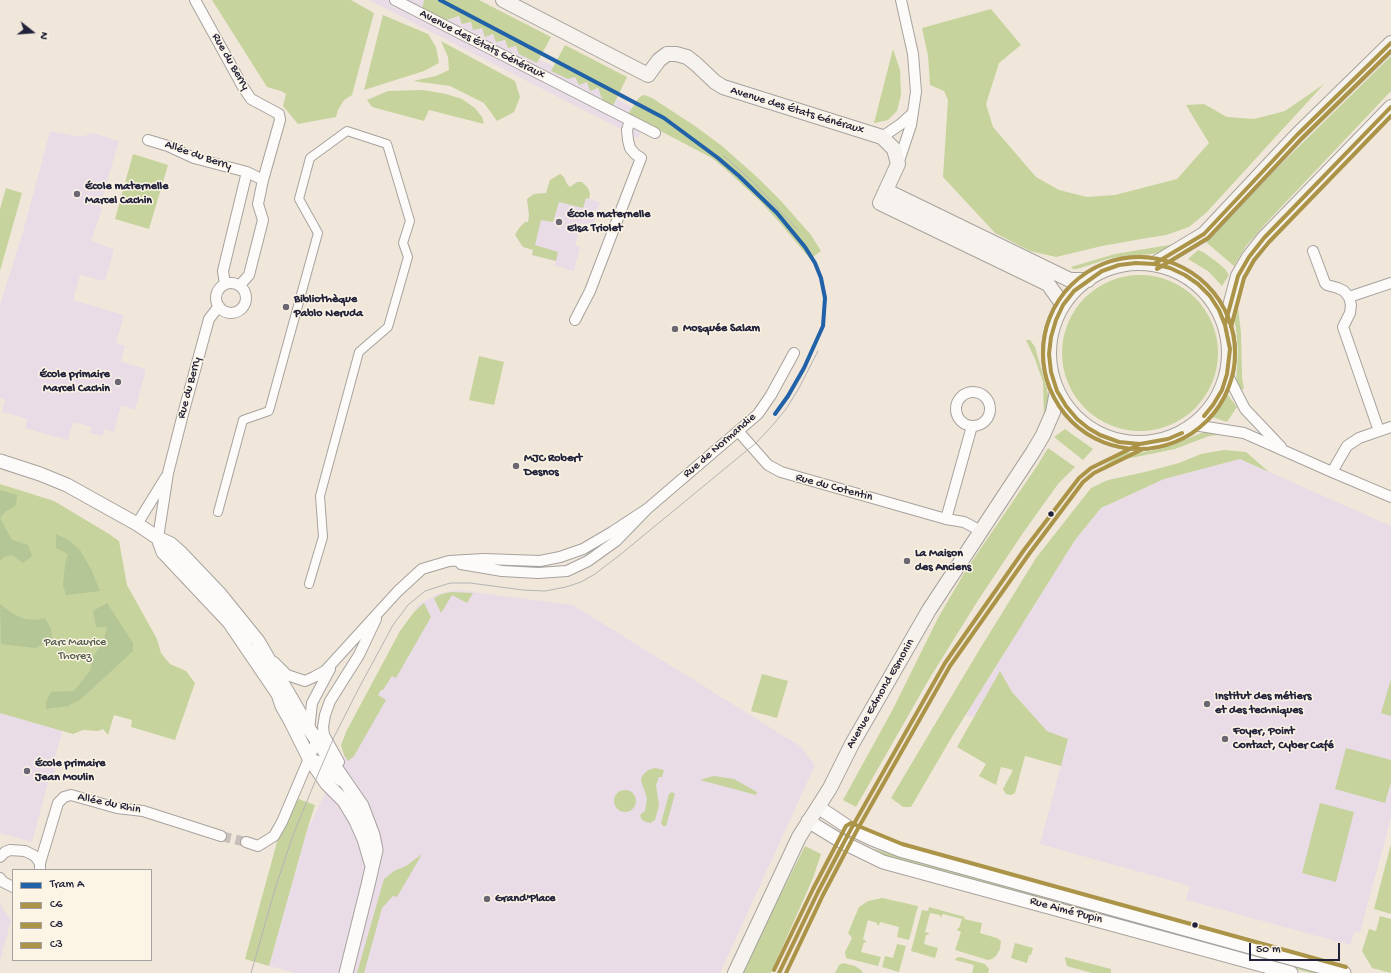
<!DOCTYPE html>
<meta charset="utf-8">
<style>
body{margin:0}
#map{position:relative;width:1391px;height:973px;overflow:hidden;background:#f0e7da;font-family:"Gochi Hand",sans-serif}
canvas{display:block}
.legend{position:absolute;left:12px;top:869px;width:140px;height:92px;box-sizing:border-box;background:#fcf5e5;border:1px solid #a5a1a1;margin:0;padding:5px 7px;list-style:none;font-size:12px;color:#22223b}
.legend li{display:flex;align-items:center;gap:8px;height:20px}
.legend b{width:20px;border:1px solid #a5a1a1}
.north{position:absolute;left:12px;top:12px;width:40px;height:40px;-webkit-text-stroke:3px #fcf5e5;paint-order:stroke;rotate:107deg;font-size:11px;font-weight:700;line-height:16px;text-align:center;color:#22223b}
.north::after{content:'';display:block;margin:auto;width:14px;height:18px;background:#22223b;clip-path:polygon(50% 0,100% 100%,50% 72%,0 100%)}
.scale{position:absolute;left:1249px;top:943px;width:91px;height:18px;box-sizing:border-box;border:2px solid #22223b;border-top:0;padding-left:5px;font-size:12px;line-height:14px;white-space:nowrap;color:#22223b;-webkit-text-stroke:3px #fcf5e5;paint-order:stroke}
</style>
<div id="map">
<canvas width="1391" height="973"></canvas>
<ul class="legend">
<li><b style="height:5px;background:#2061a7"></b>Tram A</li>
<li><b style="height:5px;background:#ab9447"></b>C6</li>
<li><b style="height:5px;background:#ab9447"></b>C8</li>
<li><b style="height:5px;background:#ab9447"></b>C3</li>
</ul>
<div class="north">N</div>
<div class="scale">50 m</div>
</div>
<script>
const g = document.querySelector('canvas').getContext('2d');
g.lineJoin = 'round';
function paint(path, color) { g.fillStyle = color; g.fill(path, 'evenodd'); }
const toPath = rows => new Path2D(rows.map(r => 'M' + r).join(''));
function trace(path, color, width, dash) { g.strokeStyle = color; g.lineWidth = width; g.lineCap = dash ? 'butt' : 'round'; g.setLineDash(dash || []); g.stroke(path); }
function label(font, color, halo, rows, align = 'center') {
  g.font = font + ' "Gochi Hand",sans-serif'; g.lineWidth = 3; g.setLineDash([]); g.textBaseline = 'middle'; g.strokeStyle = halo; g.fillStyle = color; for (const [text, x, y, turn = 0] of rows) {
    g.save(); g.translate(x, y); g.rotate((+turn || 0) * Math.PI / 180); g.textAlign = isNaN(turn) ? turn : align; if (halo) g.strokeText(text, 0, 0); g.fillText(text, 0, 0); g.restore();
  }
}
const built = toPath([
 [369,0,425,0,649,116,638,138],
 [50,131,80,137,94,133,119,141,101,202,102,210,91,241,114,249,105,281,80,275,73,300,124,315,116,343,125,346,121,362,146,369,135,410,121,405,114,432,105,429,102,436,90,433,92,427,73,422,68,440,25,428,27,419,2,412,5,400,0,398,0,305,23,232],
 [560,174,564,177,567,184,570,187,577,182,582,182,588,188,590,194,589,199,600,202,593,226,581,223,575,246,580,247,574,271,555,266,555,261,532,255,533,250,523,247,515,235,519,228,525,222,528,222,529,215,527,199,534,194,546,193,550,180],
 [1240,459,1391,526,1391,818,1360,932,1355,931,1350,945,1186,900,1190,886,1040,844,1068,739,1047,731,1012,692,1000,671,974,717,965,716,1075,540,1101,508,1164,479],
 [457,590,573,605,800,746,815,765,720,973,296,973,269,966,307,830,418,605,437,594],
 [0,711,63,728,54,761,57,762,52,780,49,779,32,842,0,833],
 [0,904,11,921,0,960]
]);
const green = toPath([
 [212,0,351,0,374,13,352,95,344,100,338,110,336,117,298,124,283,106,286,94,281,91,267,87],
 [424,0,479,0,551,37,537,63,519,54,516,46,508,48,505,40,496,42,493,34,485,37,482,28,473,30,471,22,462,24,459,16,443,21,422,10],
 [991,9,1021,45,999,63,986,104,993,127,1036,177,1059,190,1087,197,1115,195,1177,179,1209,143,1186,105,1204,104,1227,117,1254,119,1285,111,1324,84,1206,213,1189,227,1166,235,1147,238,1102,246,1056,257,1030,251,995,233,943,177,948,100,944,91,930,85,928,56,922,28],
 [383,15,428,34,436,47,439,63,424,71,364,90],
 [441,41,515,81,520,97,514,112,497,121,484,103,450,86,413,81,436,76,449,70,448,57],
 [565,45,627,77,612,108,604,104,598,88,590,91,587,82,579,85,575,77,568,79,551,71],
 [893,49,900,70,901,95,897,111,888,120,874,123],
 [1391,56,1391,91,1267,222,1246,246,1234,266,1206,242,1272,173],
 [423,90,446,94,462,99,475,108,482,117,484,124,429,110,424,121,372,107,367,100,388,91],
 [645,95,652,98,695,126,722,146,757,177,781,201,811,235,821,251,810,259,780,223,760,201,724,168,712,158,628,114,638,99,641,96],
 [133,154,168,165,149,229,115,219],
 [560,174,564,177,567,184,570,187,577,182,582,182,588,188,590,194,589,199,586,198,583,208,559,202,553,222,541,220,535,245,558,252,556,261,532,255,533,250,523,247,515,235,519,228,525,222,528,222,529,215,527,199,534,194,546,193,550,180],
 [6,188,22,193,0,271,0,209],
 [1175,244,1161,253,1111,258,1077,269,1073,269,1071,267,1115,254],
 [1198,250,1203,252,1217,262,1225,269,1229,275,1222,286,1208,271,1188,259],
 '1062 353a78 78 0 1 1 156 0a78 78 0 1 1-156 0Z',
 [1237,298,1241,333,1242,378,1244,388,1240,393,1236,383,1238,352,1236,328,1232,312],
 [1026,340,1030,340,1035,347,1047,389,1049,400,1048,409,1044,417,1043,382,1035,359],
 [479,356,504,362,494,405,469,400],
 [1227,394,1237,407,1227,422,1212,417,1219,409],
 [1065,429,1093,449,1083,460,1054,437],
 [1206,431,1221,431,1218,435,1209,436,1175,449,1126,459,1102,467,1124,452,1139,453,1155,450,1172,445],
 [1048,448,1075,467,1058,484,1023,533,977,602,928,681,856,807,843,800,893,709,938,618,966,570,1037,466],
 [1224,450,1246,452,1269,472,1240,459,1164,479,1101,508,1075,540,953,735,911,807,903,807,891,798,978,652,1036,558,1091,488,1108,480,1145,472,1179,463,1201,454],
 [0,484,54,501,109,534,119,541,127,585,157,639,161,653,170,664,186,671,195,683,175,740,131,727,132,720,114,715,108,735,103,729,98,731,83,730,73,734,0,713],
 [451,592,473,593,467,603,452,595,441,613,434,598,442,594],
 [424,603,431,617,396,678,392,676,383,690,381,690,378,695,386,700,354,756,348,761,344,755,341,745,347,730,400,631,414,612],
 [1000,671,1012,692,1047,731,1068,739,1061,766,1025,756,1015,793,1011,795,1006,794,1003,789,1013,770,1001,767,996,785,979,776,986,764,957,747],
 [762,674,788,681,777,718,751,711],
 [1391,679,1391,716,1381,713],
 [1346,748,1391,760,1391,782,1385,803,1335,789],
 [655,768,664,770,662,777,659,777,656,785,659,805,655,820,650,823,646,822,642,820,640,815,645,811,647,798,641,781,642,776,648,770],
 [713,776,734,779,757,792,756,795,700,780],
 '614 801a11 11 0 1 1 22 0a11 11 0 1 1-22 0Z',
 [672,792,675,794,666,826,663,826,661,823,669,794],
 [296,798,315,805,307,830,269,966,245,959,277,842],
 [1320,803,1354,812,1336,882,1302,873],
 [1391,844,1391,914,1374,909],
 [805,846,821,854,813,878,771,973,743,973,758,939],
 [874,849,1125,918,1126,921,1124,922,880,855,872,852],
 [422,854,397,897,393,896,382,908,364,973,357,973,384,879,394,871,406,866],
 [882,898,918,906,909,940,897,937,899,927,880,922,879,925,877,925,877,923,868,920,863,939,866,941,866,943,864,942,861,952,881,957,878,966,846,958,845,952,852,938,848,933,859,907,868,901],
 [929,907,965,917,964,919,982,923,980,933,997,938,1001,941,1000,949,996,956,992,959,988,960,955,950,961,932,957,930,958,928,959,928,962,919,943,914,941,917,940,917,940,915,930,913,925,932,929,933,928,935,926,935,924,944,938,948,935,958,911,951,922,910,928,911],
 [1380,916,1391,919,1391,973,1372,968,1362,951,1369,929,1376,931],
 [1166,930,1324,973,1310,973,1166,933],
 [1015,943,1033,948,1031,955,1029,955,1027,963,1011,958],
 [897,944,906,946,899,972,882,967,885,956,893,958],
 [960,957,985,964,989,969,988,973,972,973,974,965,955,960,956,958],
 [1065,957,1111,969,1111,973,1092,973,1067,966,1065,959],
 [843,963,855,966,861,970,863,973,835,973,839,965]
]);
const forest = toPath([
 [0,490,17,495,16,505,5,512,0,518,12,540,28,545,32,556,23,563,12,555,4,557,0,561],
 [56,534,70,541,80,550,92,571,100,591,66,595,63,585,65,565,68,554,56,548],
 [107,603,133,643,133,651,81,699,68,706,46,709,46,702,51,692,74,691,90,671,93,657,103,643,107,627,96,627,93,611],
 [0,604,13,614,25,619,36,620,45,618,51,629,52,640,35,648,1,644]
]);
const minorTunnel = toPath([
 [221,836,246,842]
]);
const pedestrian = toPath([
 [218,512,243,420,269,411,318,233,299,199,310,158,347,131,387,144,410,221,403,243,408,257,388,327,359,352,320,496,323,537,309,584]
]);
const minor = toPath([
 [195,0,243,87,251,99,279,114,280,120,263,180,258,204,263,220,249,275,240,285],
 [395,0,655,133],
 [882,137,901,124,913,113],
 [148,140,168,146,194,158,247,172,263,180],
 [898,164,911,125,916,92,913,54,901,0],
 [1313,251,1325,283,1327,285,1338,288,1344,291,1349,297,1351,305,1350,313,1343,327,1379,431],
 '216 298a15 15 0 1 1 30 0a15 15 0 1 1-30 0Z',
 [225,284,223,271,247,172],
 [1349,297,1391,283],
 [575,320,590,291,641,158,635,154,630,148,628,140,627,130,630,120],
 [1227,374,1245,409,1281,447],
 '956 409a17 17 0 1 1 34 0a17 17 0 1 1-34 0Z',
 [1194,425,1244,433,1332,472,1391,497],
 [738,431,768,465,781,472,946,519,964,522,981,531],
 [1332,472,1347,446,1359,438,1391,427],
 [946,519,972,426],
 [137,524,166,477],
 [158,538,168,473,183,414,209,319,219,306],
 [461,564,502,571,538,573,567,571,588,561,616,541,647,509,758,414,771,395,794,353],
 [274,662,287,675,305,681,314,677,325,671,398,591,422,569,449,561,484,559,540,561,560,557,583,549,612,532,647,509],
 [309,730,312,703,330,669],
 [309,758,318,761,322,764,335,777,341,781],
 [339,762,324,735,323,727,325,715,330,701,359,655,376,619],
 [246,842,258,846,274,836,282,822,319,735],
 [0,857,5,852,10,850,25,851,35,856,40,863,40,868],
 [40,863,58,803,64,797,71,795,117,808,143,811,221,836],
 [0,878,3,882,13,887]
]);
const tertiary = toPath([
 [0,461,40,474,67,485,137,524,158,538,171,544,180,552,220,594,258,641,309,729,362,806,373,835,376,850,368,885,346,973],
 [158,538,163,552,229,622,278,694,282,706,290,720,309,758,327,784,344,801,356,821,364,839,371,863],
 [818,807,851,829,872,839,900,850,1344,973],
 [808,821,844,843,883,862,1291,973]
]);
const secondary = toPath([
 [503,0,648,75,659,60,667,54,676,54,687,57,696,64,715,82,723,87,882,137,894,149,898,164,880,203,1048,284,1063,305],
 [887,191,1070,280,1088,280],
 '1049 353a90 90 0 1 1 180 0a90 90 0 1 1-180 0Z',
 [1154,264,1204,234,1297,135,1391,43],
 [1225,325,1238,276,1249,257,1264,238,1391,107],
 [735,973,799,837,830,788,852,744,929,610,1033,452,1043,435,1053,412,1057,391]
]);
const tram = toPath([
 [724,156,753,182,797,229],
 [251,973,275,889,293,835,319,772,334,737,360,686,393,625,408,605,425,591,450,583,470,583,523,590,545,591,566,587,581,582,595,574,621,554,756,443,772,426,786,409,799,388,818,351]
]);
const bus1 = toPath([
 [1154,264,1204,234,1297,135,1391,43],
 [1102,271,1119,265,1136,263,1154,264,1170,268,1185,275,1198,284,1210,296,1219,310,1225,325,1230,349,1227,374,1222,390,1213,405,1204,416],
 [1074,291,1063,305,1056,320,1051,337,1049,354,1051,372,1057,391,1066,406,1077,419,1088,428,1100,435,1119,442,1140,444,1168,439,1182,433],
 [1074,291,1102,271],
 [1074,291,1102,271],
 [1225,325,1238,276,1249,257,1264,238,1391,107],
 [779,973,818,892,851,829,945,663,1024,550,1079,478,1091,468,1140,444]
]);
const bus2 = toPath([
 '1043 353a96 96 0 1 1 192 0a96 96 0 1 1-192 0Z',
 [1157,269,1208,238,1301,139,1391,51],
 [1231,327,1244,278,1254,260,1269,242,1391,116],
 [786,973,823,895,856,832,950,666,1029,554,1083,482,1094,473,1143,449]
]);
const bus3 = toPath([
 [774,970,813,889,846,826,851,823,902,844,1346,967]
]);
const tram1 = toPath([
 [440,0,664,118,718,158,739,176,777,213,805,247,815,263,821,278,825,298,823,326,804,368,788,396,775,414]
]);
const markers = [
 [77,194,4,"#6a6773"],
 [559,222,4,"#6a6773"],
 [286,307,4,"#6a6773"],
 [675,329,4,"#6a6773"],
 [118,382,4,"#6a6773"],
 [516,466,4,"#6a6773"],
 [1051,514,3.5,"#22223b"],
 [907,561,4,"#6a6773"],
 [1207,704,4,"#6a6773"],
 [1225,739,4,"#6a6773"],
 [27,771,4,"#6a6773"],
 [487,899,4,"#6a6773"],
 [1195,925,3.5,"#22223b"]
];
const streetNames = [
 ["Avenue des États Généraux",482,45,27],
 ["Rue du Berry",230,62,60],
 ["Avenue des États Généraux",797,111,17],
 ["Allée du Berry",198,156,19],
 ["Rue du Berry",190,388,-75],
 ["Rue de Normandie",720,446,-41],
 ["Rue du Cotentin",834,488,15],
 ["Avenue Edmond Esmonin",881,694,-60],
 ["Allée du Rhin",109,804,12],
 ["Rue Aimé Pupin",1066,911,15]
];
const poiNames = [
 ["École maternelle",85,187],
 ["Marcel Cachin",85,201],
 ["École maternelle",567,215],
 ["Elsa Triolet",567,229],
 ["Bibliothèque",294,300],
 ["Pablo Neruda",294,314],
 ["Mosquée Salam",683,329],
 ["École primaire",110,375,"right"],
 ["Marcel Cachin",110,389,"right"],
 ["MJC Robert",524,459],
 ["Desnos",524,473],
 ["La Maison",915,554],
 ["des Anciens",915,568],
 ["Institut des métiers",1215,697],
 ["et des techniques",1215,711],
 ["Foyer, Point",1233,732],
 ["Contact, Cyber Café",1233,746],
 ["École primaire",35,764],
 ["Jean Moulin",35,778],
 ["Grand'Place",495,899]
];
const parkNames = [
 ["Parc Maurice",75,643],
 ["Thorez",75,657]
];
paint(built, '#e9dce7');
paint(green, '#c6d39c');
paint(forest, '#b4c596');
trace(minorTunnel, '#c7c0ba', 10, [10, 5]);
trace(pedestrian, '#a7a29e', 10);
trace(minor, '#a7a29e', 12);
trace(tertiary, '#a7a29e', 15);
trace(secondary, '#a7a29e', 16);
trace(pedestrian, '#fdfbf9', 8);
trace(minor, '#fdfbf9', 10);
trace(tertiary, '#fdfbf9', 13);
trace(secondary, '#f6f3ee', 14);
trace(tram, '#b4b3b5', 1);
trace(bus1, '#ab9447', 4);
trace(bus2, '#ab9447', 4);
trace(bus3, '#ab9447', 4);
trace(tram1, '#2061a7', 4);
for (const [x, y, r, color] of markers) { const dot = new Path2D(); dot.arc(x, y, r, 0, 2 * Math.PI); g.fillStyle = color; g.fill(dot); trace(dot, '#fcf5e5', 1.5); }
label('12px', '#22223b', '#fcf5e5', streetNames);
label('bold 12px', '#22223b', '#fcf5e5', poiNames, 'left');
label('12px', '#505a4b', '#fcf5e5', parkNames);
</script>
